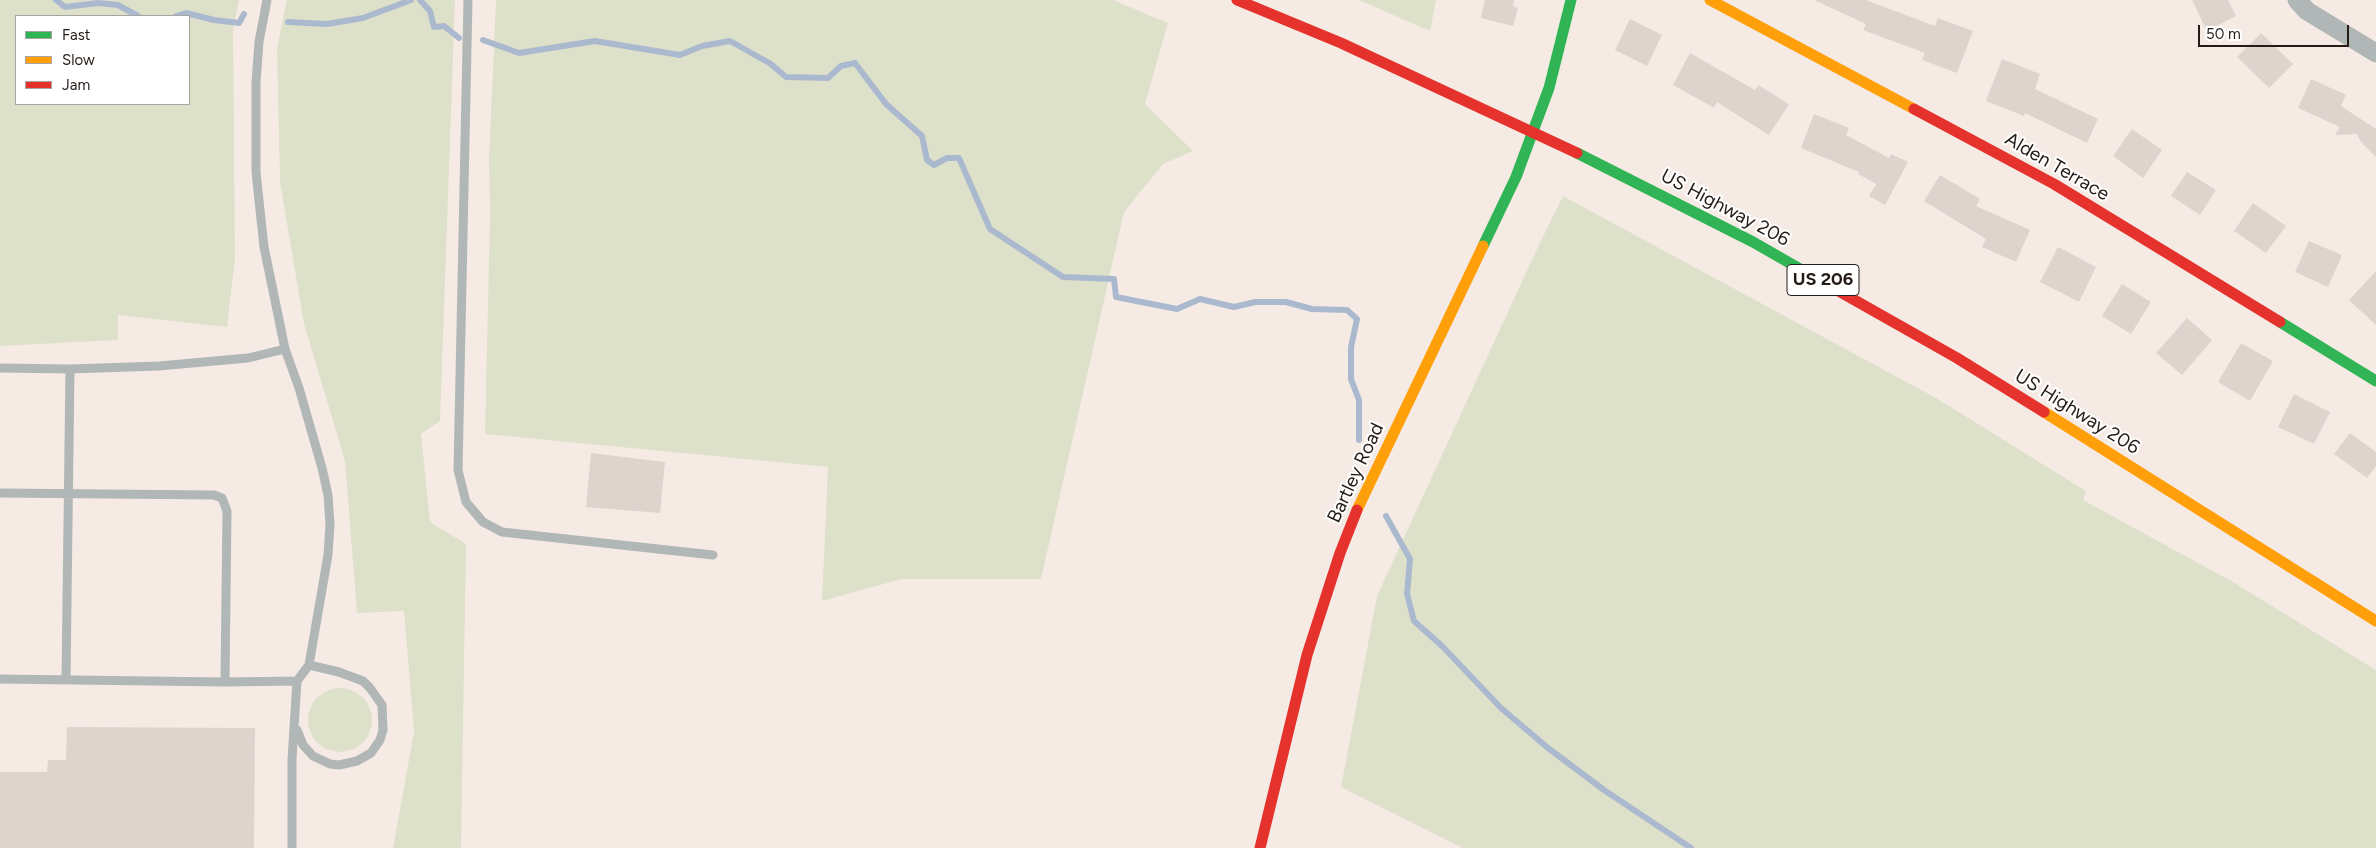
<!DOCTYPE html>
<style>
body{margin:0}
#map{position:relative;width:2376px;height:848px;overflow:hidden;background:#f6ebe4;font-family:Figtree,sans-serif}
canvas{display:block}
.legend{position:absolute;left:15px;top:15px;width:175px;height:90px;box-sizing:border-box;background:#fff;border:1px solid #a8a4a2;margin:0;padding:6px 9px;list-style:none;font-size:15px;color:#251b16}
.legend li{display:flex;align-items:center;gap:10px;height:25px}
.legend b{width:25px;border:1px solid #a8a4a2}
.scale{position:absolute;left:2198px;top:25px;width:151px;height:22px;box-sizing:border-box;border:2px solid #251b16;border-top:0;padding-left:6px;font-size:15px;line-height:18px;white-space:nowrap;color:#251b16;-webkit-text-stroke:4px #fff;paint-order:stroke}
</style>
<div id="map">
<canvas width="2376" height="848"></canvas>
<ul class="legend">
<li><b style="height:6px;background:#30b455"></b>Fast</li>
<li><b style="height:6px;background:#ff9f0a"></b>Slow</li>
<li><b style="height:6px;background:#e5322d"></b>Jam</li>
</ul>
<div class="scale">50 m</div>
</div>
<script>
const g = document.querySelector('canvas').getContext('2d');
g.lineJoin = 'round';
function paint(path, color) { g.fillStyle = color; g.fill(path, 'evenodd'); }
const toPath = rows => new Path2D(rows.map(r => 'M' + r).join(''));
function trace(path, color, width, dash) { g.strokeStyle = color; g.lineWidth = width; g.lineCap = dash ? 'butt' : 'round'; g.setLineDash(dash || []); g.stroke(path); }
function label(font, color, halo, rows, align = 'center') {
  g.font = font + ' Figtree,sans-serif'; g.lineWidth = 4; g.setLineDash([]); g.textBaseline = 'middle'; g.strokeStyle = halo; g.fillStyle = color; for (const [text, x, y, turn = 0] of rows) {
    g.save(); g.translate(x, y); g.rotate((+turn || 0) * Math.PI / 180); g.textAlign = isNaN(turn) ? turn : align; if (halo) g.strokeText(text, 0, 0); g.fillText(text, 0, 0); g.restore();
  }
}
const green = toPath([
 [0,0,239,0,233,32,235,258,227,327,118,315,118,340,0,346],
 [16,16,189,16,189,104,16,104],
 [287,0,455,0,440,421,421,434,430,522,466,544,461,848,393,848,414,732,404,611,357,613,345,461,304,324,280,182,277,48],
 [496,0,1113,0,1168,23,1145,104,1193,151,1163,164,1124,212,1041,579,902,579,822,601,828,467,485,434,490,216,489,158],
 [1359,0,1436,0,1430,31],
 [1563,196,1936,398,2086,491,2083,500,2233,582,2376,670,2376,848,1463,848,1341,787,1377,596,1536,251],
 '308 720a32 32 0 1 1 64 0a32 32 0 1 1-64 0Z'
]);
const stream = toPath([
 [56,0,65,7,98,3,118,5,138,16],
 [420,0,430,11,434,27,444,26,459,38],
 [176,16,186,13,214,20,239,23,244,14],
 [288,22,327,24,363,18,411,0],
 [483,40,519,53,595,41,680,55,702,46,730,41,771,64,786,77,828,78,841,66,855,63,886,104,922,136,927,160,934,165,947,158,959,158,990,229,1063,277,1114,279,1116,297,1177,309,1200,299,1234,307,1255,302,1286,302,1312,309,1347,310,1357,319,1351,347,1351,379,1359,400,1359,440],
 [1386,516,1410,559,1407,594,1414,621,1442,646,1501,708,1548,748,1604,790,1691,848]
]);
const building = toPath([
 [1485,0,1514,0,1513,6,1518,8,1513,26,1481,18],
 [1814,0,1866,0,1935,26,1938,18,1973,31,1957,73,1922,60,1925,53,1863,30,1866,24],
 [2192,0,2228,0,2236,16,2207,31],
 [1630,19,1662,35,1647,66,1615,50],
 [2261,33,2293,64,2269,88,2237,57],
 [1690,53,1755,90,1758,85,1789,104,1769,135,1717,102,1714,108,1673,85],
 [2002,59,2040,74,2035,89,2098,119,2087,143,2025,113,2024,116,1986,101],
 [2311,79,2346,95,2341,106,2376,129,2376,157,2361,142,2357,134,2335,135,2340,127,2298,108],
 [1814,114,1849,128,1846,135,1889,158,1891,154,1908,162,1885,205,1869,196,1876,184,1858,174,1859,172,1801,148],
 [2132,129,2162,150,2143,178,2113,156],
 [2187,172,2216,190,2200,215,2171,196],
 [1940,175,1980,199,1976,206,2030,230,2016,262,1982,247,1986,239,1924,201],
 [2253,203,2286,226,2266,253,2234,231],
 [2309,241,2342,255,2328,287,2295,272],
 [2058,247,2096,267,2079,302,2040,282],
 [2376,271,2376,325,2349,300],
 [2122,284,2151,302,2131,334,2102,316],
 [2187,318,2212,340,2182,375,2156,353],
 [2241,343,2273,361,2250,401,2218,382],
 [2294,394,2330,412,2314,444,2278,427],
 [2350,433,2376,452,2376,466,2367,478,2334,454],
 [591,453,665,462,660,513,586,507],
 [67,727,255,728,254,848,0,848,0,772,47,772,48,760,66,760]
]);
const lane = toPath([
 [267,0,259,42,256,82,256,172,260,210,264,247,285,349,299,388,322,468,328,495,330,525,328,555,309,665,297,681,292,759,292,848],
 [468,0,458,470,466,502,483,522,502,532,713,555],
 [0,368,70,369,159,366,248,358,285,349],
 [0,493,214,495,222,498,227,511,225,682],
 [0,679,225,682,297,681],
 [66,679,70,369],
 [297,730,303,745,313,756,330,764,339,765,357,761,371,753,380,740,383,730,382,705,370,688,363,681,339,672,309,665]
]);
const street = toPath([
 [2297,0,2307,11,2376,53]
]);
const fast = toPath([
 [1577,153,1753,242,1835,289],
 [1483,246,1516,177,1549,88,1571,0],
 [2280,322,2376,381]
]);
const slow = toPath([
 [1710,0,1914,109],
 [2044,412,2376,621],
 [1357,510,1483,246]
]);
const jam = toPath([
 [1237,0,1341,43,1577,153],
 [1914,109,2054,184,2280,322],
 [1835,289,1957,358,2044,412],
 [1260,848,1307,655,1340,553,1357,510]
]);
const shields = [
 [1823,280,72]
];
const shieldNames = [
 ["US 206",1823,280]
];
const streetNames = [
 ["Alden Terrace",2057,167,30],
 ["US Highway 206",1725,208,28],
 ["US Highway 206",2077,412,32],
 ["Bartley Road",1356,473,-65]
];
paint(green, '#dee1ca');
trace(stream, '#abb9cf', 6);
paint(building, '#ded4ce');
trace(lane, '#b1b7b6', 9);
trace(street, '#b1b7b6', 19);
trace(fast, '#30b455', 11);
trace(slow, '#ff9f0a', 11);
trace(jam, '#e5322d', 11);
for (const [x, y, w] of shields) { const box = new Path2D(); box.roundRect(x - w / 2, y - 15.5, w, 31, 4); g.fillStyle = '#fff'; g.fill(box); trace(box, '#251b16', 1); }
label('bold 18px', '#251b16', null, shieldNames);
label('19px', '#251b16', '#fff', streetNames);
</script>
